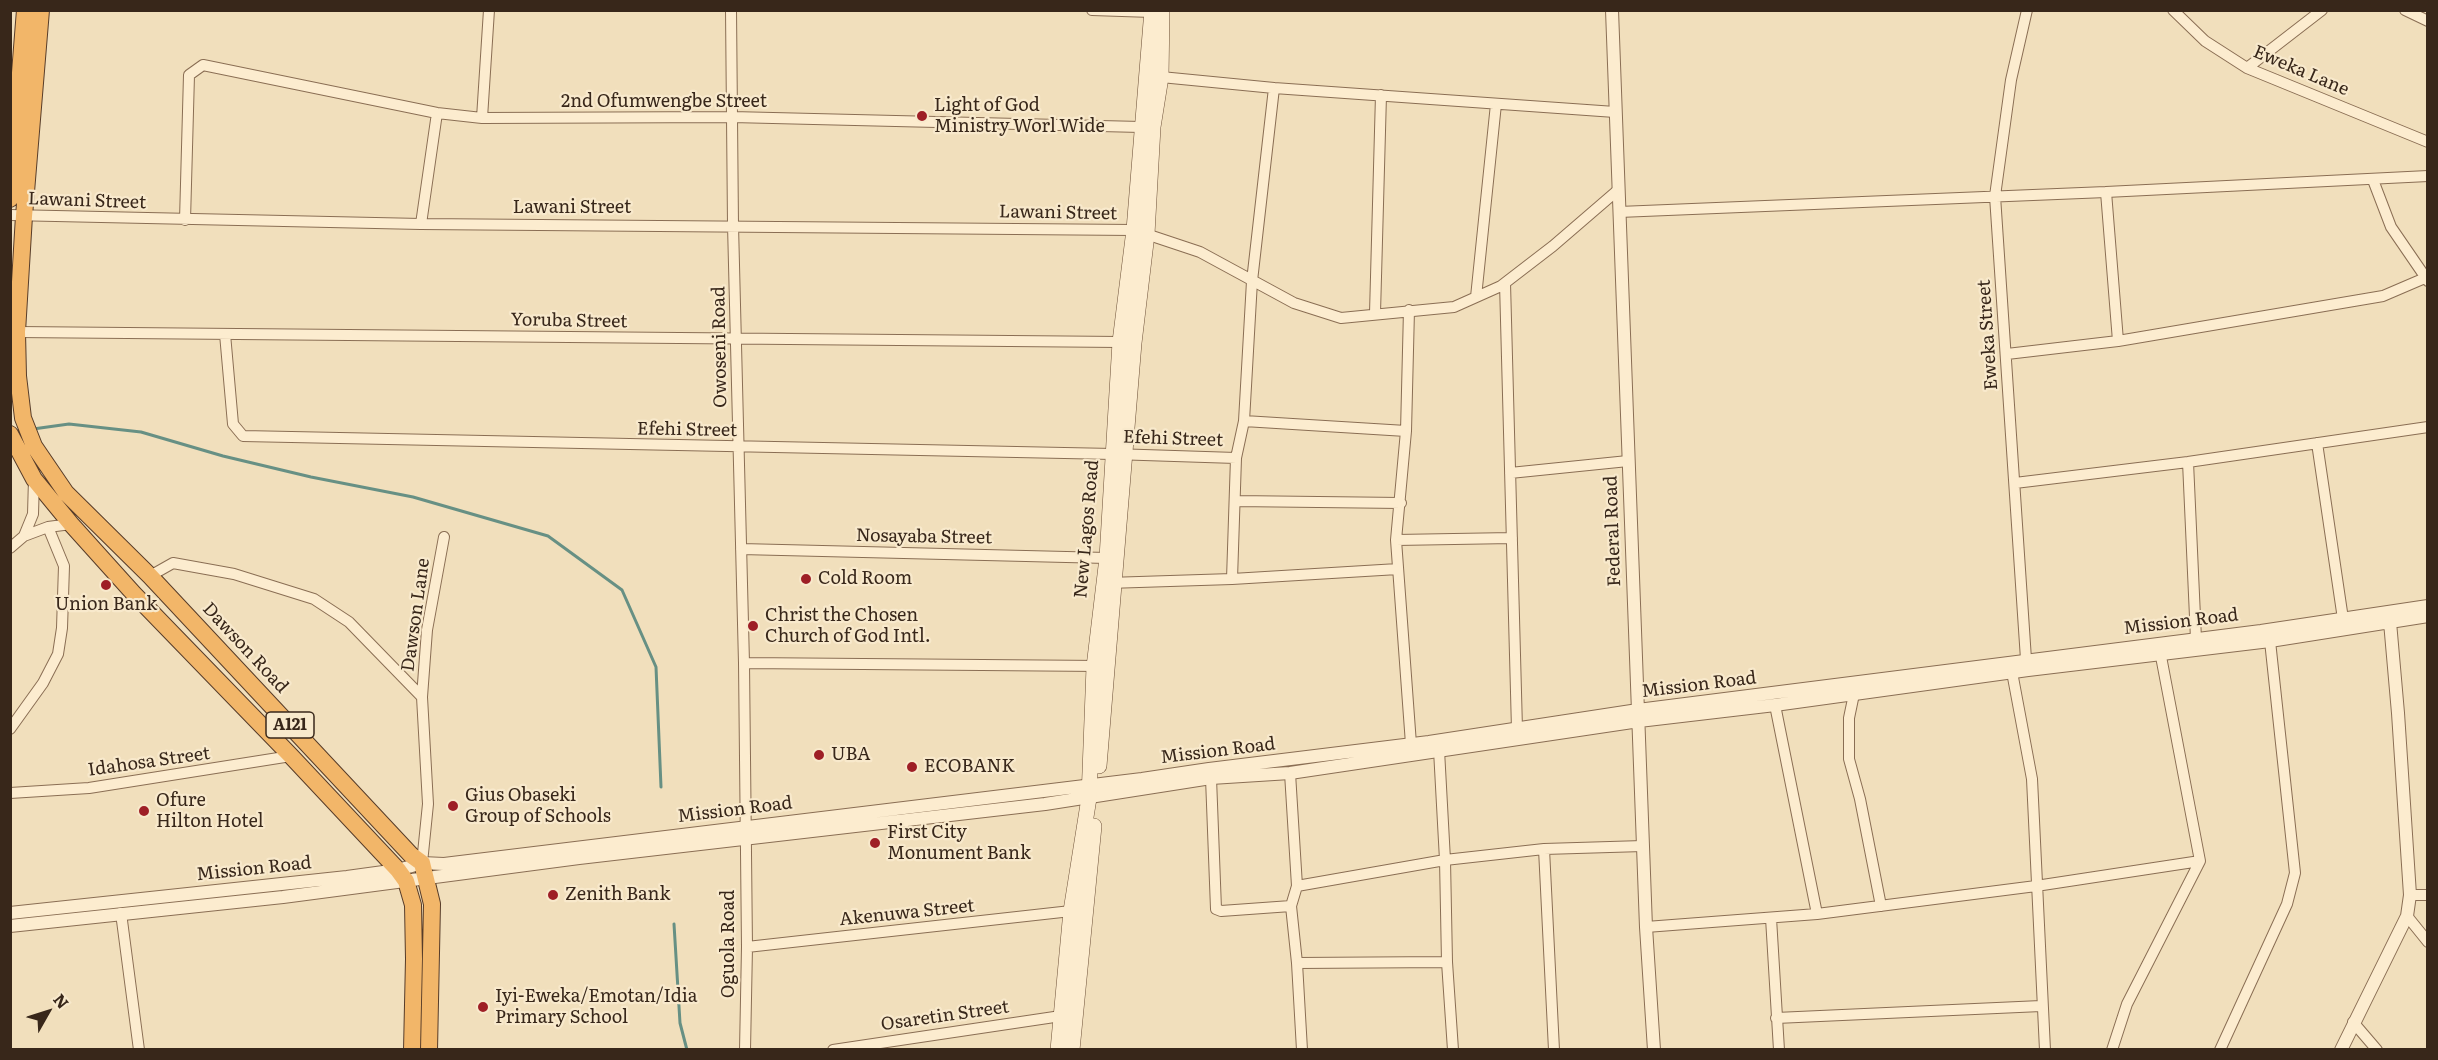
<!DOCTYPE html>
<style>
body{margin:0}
#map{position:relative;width:2438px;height:1060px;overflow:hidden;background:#f1dfbc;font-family:Literata,serif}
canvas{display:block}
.frame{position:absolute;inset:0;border:12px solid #38271a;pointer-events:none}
.north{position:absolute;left:18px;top:982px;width:60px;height:60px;-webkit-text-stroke:4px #f8e9cc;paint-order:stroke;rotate:51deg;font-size:16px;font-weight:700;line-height:24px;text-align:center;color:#38271a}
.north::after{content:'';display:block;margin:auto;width:21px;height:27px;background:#38271a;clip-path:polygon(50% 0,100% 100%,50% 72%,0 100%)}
</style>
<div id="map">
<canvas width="2438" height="1060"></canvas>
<div class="frame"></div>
<div class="north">N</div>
</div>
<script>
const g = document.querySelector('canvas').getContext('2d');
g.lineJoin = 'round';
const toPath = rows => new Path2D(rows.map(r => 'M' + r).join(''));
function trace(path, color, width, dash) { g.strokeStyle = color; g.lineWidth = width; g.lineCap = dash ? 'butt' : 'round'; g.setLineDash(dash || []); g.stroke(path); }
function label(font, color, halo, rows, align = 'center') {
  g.font = font + ' Literata,serif'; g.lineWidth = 4.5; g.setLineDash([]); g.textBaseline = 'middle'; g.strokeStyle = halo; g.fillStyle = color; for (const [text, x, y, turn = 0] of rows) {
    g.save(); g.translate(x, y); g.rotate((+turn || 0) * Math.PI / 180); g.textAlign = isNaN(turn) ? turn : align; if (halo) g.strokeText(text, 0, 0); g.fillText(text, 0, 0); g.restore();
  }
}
const stream = toPath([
 [33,429,69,424,141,432,223,456,311,477,413,497,548,536,622,590,656,667,661,787],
 [674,924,680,1023,687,1050]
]);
const minor = toPath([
 [731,10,733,225,744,663,747,947,745,1050],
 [1092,10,1152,12],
 [2173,10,2205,41,2247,68,2428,142],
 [2405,10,2428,21],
 [2247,68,2322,10],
 [1161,77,1274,88,1615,112],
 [482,118,489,10],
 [2373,180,2391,227,2428,281],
 [2106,192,2118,341],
 [1619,212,2106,192,2428,176],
 [10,215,421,224,1134,230,1200,252,1294,303,1341,318,1454,307,1501,286,1553,246,1618,190],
 [185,220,189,75,203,65,437,113,482,118,732,117,1141,127],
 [421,224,437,113],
 [1505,283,1517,729],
 [1476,297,1496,104],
 [1409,310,1406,431,1396,540,1411,744],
 [1375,313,1381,95],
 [17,332,1120,342],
 [225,334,233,424,243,436,1113,454,1236,458],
 [2007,354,2118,341,2383,296,2425,278],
 [1244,421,1406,431],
 [2317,443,2343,619],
 [2188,462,2196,639],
 [1510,473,1628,461],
 [2015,483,2188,462,2428,427],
 [1235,501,1401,503],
 [24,536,33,514,34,479],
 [1396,540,1512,538],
 [10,548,24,536,48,527,71,524],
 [741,549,1107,558],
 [150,576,173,563,234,574,314,599,349,622,422,697,428,804,422,863],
 [1232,579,1236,458,1244,421,1252,281,1274,88],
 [1108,583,1232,579,1398,569],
 [2026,659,1995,196,2011,80,2027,10],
 [744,663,1101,666],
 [2012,672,2032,779,2045,1050],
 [1854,694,1849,718,1849,759,1860,799,1881,906],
 [422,697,427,630,444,537],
 [1775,705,1817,914],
 [10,729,43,683,58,654,62,628,64,566,48,527],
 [1439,750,1445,860,1447,962,1453,1050],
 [1290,773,1297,886,1291,906,1297,963,1302,1050],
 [1211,778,1216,909,1221,911,1291,906],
 [10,793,89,788,291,756],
 [1544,849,1554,1050],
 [1297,886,1445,860,1544,849,1643,846],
 [2410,895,2428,895],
 [121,913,139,1050],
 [2407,916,2428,942],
 [1771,918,1779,1050],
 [1646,927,1817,914,2036,886,2200,861],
 [747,947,1071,911],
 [1297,963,1447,962],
 [1776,1018,2041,1006],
 [2353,1022,2377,1050],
 [833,1050,1061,1016],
 [2112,1050,2127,1004,2200,861,2159,646],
 [2220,1050,2287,904,2295,873,2270,641]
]);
const tertiary = toPath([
 [1612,10,1646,927,1654,1050],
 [10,913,347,877,398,870,422,863,444,864,1142,779,1209,769,1429,742,1638,710,2261,631,2428,606],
 [10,926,283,897,579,858,1045,804,1211,778,1290,773,1639,721,1775,705,2028,670,2270,641,2428,616],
 [2341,1050,2407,916,2410,895,2398,713,2390,622]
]);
const secondary = toPath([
 [1099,766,1134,343,1147,234,1153,127,1161,77,1162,10],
 [1058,1050,1071,911,1089,798,1094,667,1107,558,1120,342,1134,230,1152,10],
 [1072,1050,1094,826]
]);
const trunk = toPath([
 [41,10,24,216,17,332,18,376,23,418,34,446,66,493,150,576,411,855,422,863,432,904,429,1050],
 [10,199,25,10],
 [10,434,34,479,71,524,134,594,291,756,398,870,406,881,413,905,414,959,412,1050]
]);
const markers = [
 [922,116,6,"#9e1f26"],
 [806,579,6,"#9e1f26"],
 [106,585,6,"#9e1f26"],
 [753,626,6,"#9e1f26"],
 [819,755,6,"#9e1f26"],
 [912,767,6,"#9e1f26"],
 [453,806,6,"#9e1f26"],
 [144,811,6,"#9e1f26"],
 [875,843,6,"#9e1f26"],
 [553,895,6,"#9e1f26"],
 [483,1007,6,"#9e1f26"]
];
const shields = [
 [290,725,48]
];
const shieldNames = [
 ["A121",290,725]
];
const streetNames = [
 ["Eweka Lane",2301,71,23],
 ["2nd Ofumwengbe Street",664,102],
 ["Lawani Street",87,201,2],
 ["Lawani Street",572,208],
 ["Lawani Street",1058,213,1],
 ["Yoruba Street",569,321,1],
 ["Eweka Street",1988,335,-94],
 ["Owoseni Road",720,347,-91],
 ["Efehi Street",687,430,1],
 ["Efehi Street",1173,439,2],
 ["New Lagos Road",1087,529,-85],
 ["Federal Road",1613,531,-92],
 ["Nosayaba Street",924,537,1],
 ["Dawson Lane",416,615,-82],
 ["Mission Road",2181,622,-7],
 ["Dawson Road",245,648,47],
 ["Mission Road",1699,685,-7],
 ["Mission Road",1218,751,-7],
 ["Idahosa Street",149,762,-8],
 ["Mission Road",735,810,-7],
 ["Mission Road",254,869,-6],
 ["Akenuwa Street",907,913,-6],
 ["Oguola Road",729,944,-90],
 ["Osaretin Street",945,1016,-8]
];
const poiNames = [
 ["Light of God",934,106],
 ["Ministry Worl Wide",934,127],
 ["Cold Room",818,579],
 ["Union Bank",106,605,"center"],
 ["Christ the Chosen",765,616],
 ["Church of God Intl.",765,637],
 ["UBA",831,755],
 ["ECOBANK",924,767],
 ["Gius Obaseki",465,796],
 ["Group of Schools",465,817],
 ["Ofure",156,801],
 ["Hilton Hotel",156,822],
 ["First City",887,833],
 ["Monument Bank",887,854],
 ["Zenith Bank",565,895],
 ["Iyi-Eweka/Emotan/Idia",495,997],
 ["Primary School",495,1018]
];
trace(stream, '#679084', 3);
trace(minor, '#8a6e54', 12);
trace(tertiary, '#8a6e54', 14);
trace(secondary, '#6c4f37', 16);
trace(trunk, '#573c29', 18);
trace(minor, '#fceccf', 10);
trace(tertiary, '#fceccf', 12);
trace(secondary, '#fceccf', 15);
trace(trunk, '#f2b669', 16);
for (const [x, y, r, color] of markers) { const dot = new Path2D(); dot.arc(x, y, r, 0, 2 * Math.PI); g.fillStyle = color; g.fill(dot); trace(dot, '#f8e9cc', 2); }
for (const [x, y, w] of shields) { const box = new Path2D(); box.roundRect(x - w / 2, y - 13, w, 26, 4.5); g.fillStyle = '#f8e9cc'; g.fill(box); trace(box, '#38271a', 1.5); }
label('bold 16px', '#38271a', null, shieldNames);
label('18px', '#38271a', '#f8e9cc', streetNames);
label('18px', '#38271a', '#f8e9cc', poiNames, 'left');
</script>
